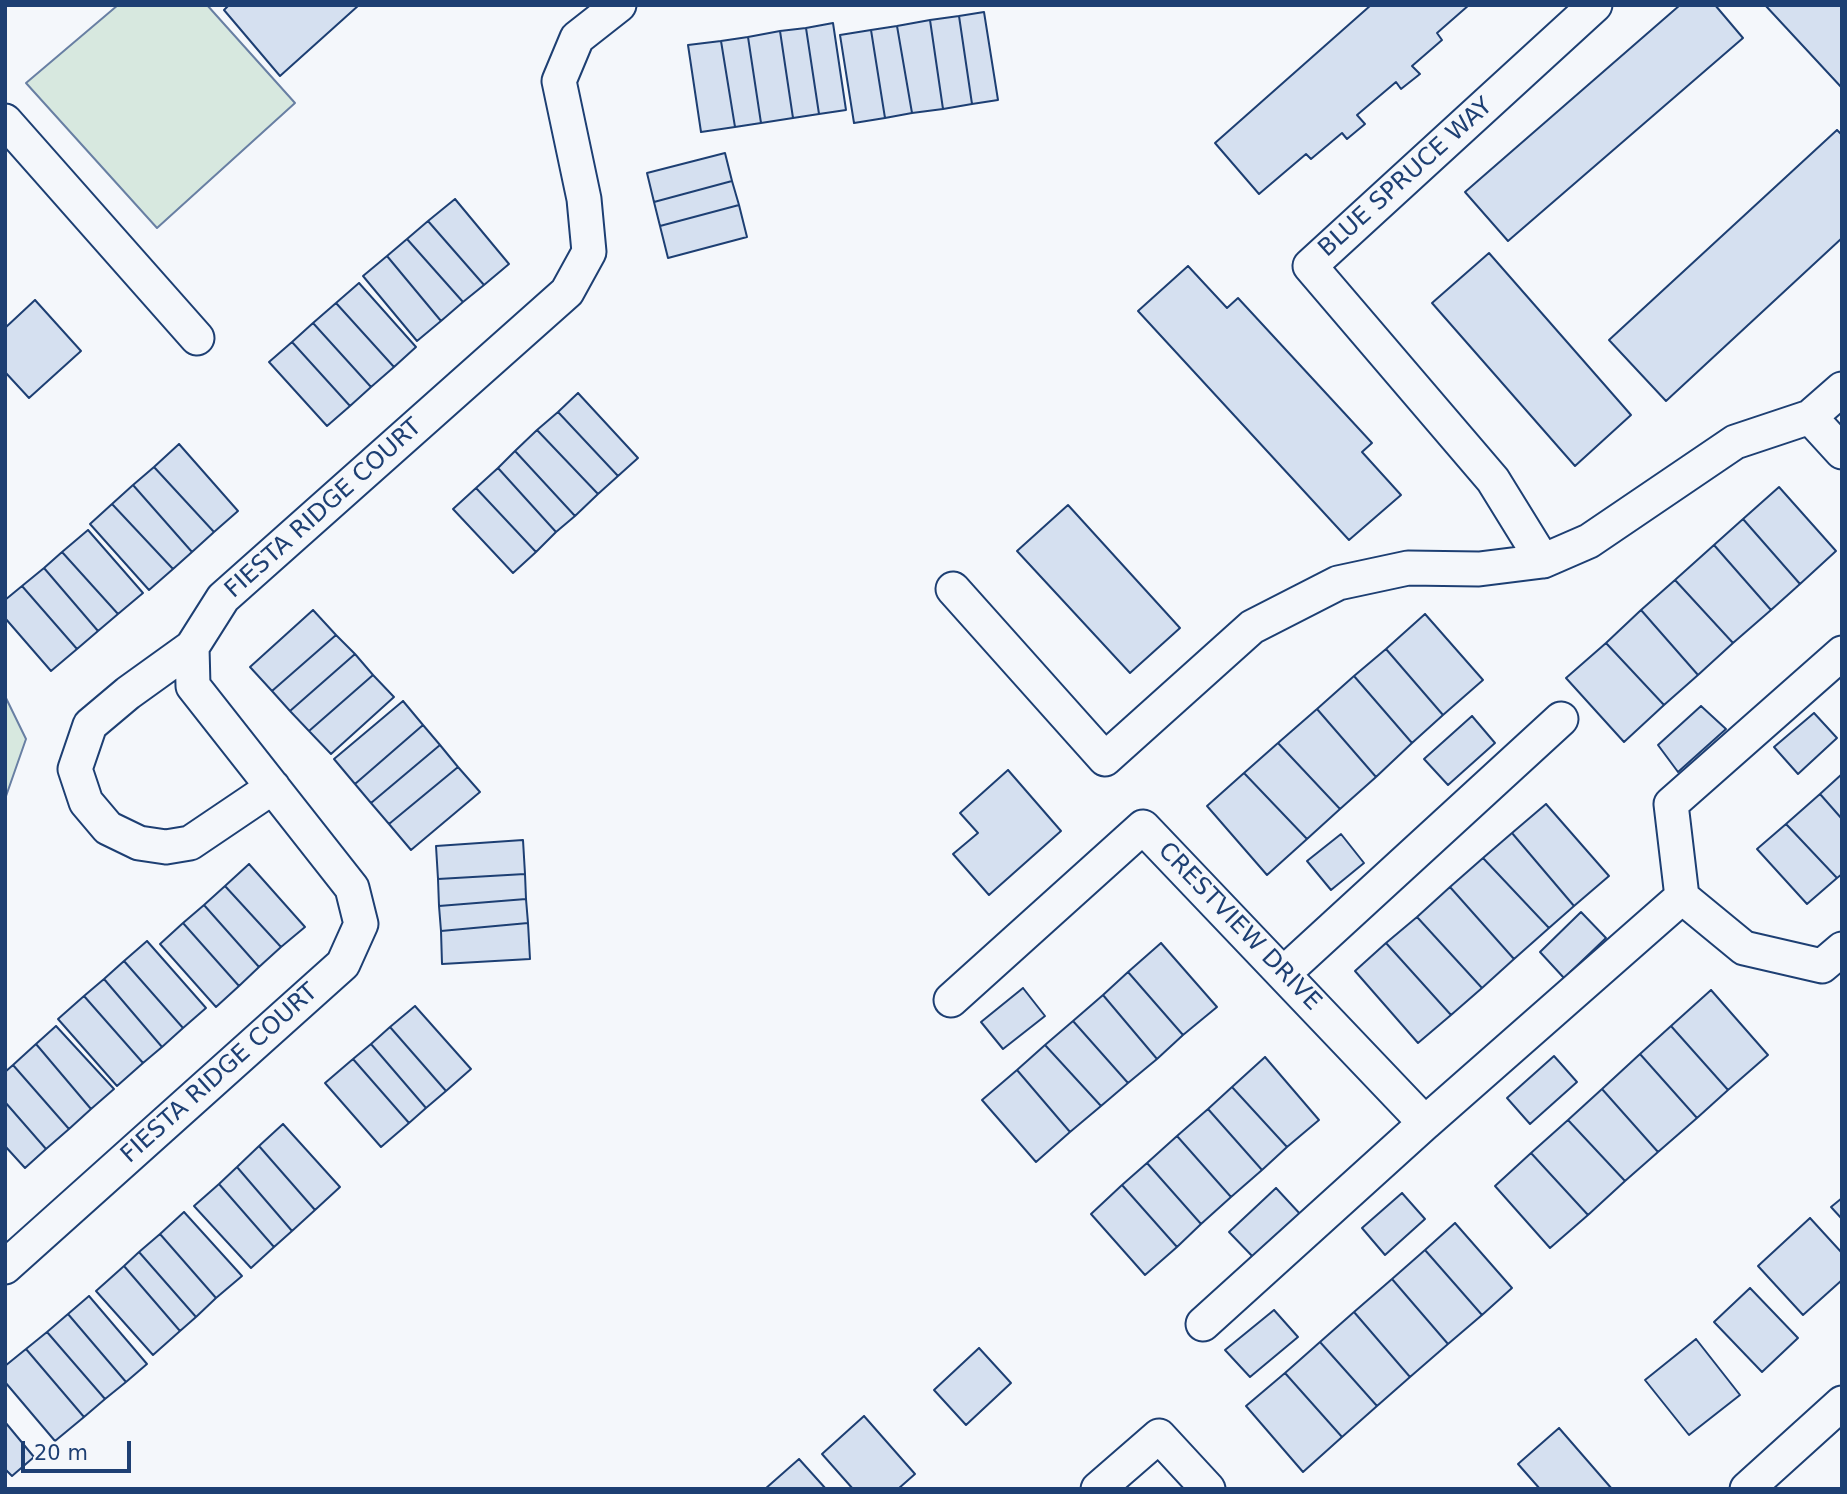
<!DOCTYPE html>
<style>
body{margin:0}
#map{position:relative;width:1847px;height:1494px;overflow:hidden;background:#f4f7fb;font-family:"DejaVu Sans",sans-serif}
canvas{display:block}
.frame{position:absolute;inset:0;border:7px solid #1d3f73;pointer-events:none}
.scale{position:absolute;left:21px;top:1441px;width:110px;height:32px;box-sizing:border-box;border:4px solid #1d3f73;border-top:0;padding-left:9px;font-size:21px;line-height:24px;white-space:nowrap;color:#1d3f73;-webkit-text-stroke:5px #f4f7fb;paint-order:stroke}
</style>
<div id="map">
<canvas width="1847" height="1494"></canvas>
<div class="frame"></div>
<div class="scale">20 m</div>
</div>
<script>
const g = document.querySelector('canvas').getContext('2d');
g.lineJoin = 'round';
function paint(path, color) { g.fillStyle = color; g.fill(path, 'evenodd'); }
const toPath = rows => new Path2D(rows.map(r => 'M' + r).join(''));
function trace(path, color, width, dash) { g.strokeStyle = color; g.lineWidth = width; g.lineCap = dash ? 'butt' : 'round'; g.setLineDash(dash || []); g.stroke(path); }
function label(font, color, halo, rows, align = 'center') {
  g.font = font + ' "DejaVu Sans",sans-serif'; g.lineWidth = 5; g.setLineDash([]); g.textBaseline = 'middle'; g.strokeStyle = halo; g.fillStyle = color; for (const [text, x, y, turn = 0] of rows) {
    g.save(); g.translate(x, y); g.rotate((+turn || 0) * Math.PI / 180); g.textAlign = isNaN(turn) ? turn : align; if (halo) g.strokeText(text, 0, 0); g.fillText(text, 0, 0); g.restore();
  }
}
const green = toPath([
 [118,5,207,5,295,103,157,228,26,83,118,5],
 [5,696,26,739,5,799,5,696]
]);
const building = toPath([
 [229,5,359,5,280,76,224,10,229,5],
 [1371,5,1469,5,1437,33,1442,40,1412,66,1420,74,1401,89,1396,82,1357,115,1365,124,1347,139,1342,133,1311,159,1306,154,1259,194,1215,143,1371,5],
 [1680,5,1715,5,1743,38,1508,241,1465,192,1680,5],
 [1765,5,1842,5,1842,88,1765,5],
 [984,12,998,100,972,104,959,16,984,12],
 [959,16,972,104,943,109,930,20,959,16],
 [930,20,943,109,912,113,897,26,930,20],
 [833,23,846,110,819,114,806,28,833,23],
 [897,26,912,113,885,118,871,30,897,26],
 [806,28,819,114,793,118,780,31,806,28],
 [871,30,885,118,854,123,840,35,871,30],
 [780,31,793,118,761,123,748,37,780,31],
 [748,37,761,123,735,127,721,41,748,37],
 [721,41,735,127,701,132,688,45,721,41],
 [1837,130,1842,135,1842,238,1666,401,1609,340,1837,130],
 [725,153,732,181,654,202,647,173,725,153],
 [732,181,739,205,660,226,654,202,732,181],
 [455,199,509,264,484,285,428,221,455,199],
 [739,205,747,237,668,258,660,226,739,205],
 [428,221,484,285,463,302,407,239,428,221],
 [407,239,463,302,441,321,387,256,407,239],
 [1489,253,1631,415,1575,466,1432,303,1489,253],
 [387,256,441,321,417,341,363,276,387,256],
 [1188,266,1227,308,1238,298,1372,443,1362,452,1401,495,1349,540,1138,311,1188,266],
 [359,283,416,347,394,367,336,303,359,283],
 [35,300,81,351,29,398,5,372,5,328,35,300],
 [336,303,394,367,371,387,313,323,336,303],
 [313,323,371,387,350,406,292,342,313,323],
 [292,342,350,406,327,426,269,362,292,342],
 [578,393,638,458,618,476,558,412,578,393],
 [558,412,618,476,598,494,537,430,558,412],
 [537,430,598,494,575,516,515,451,537,430],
 [179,444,238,511,214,532,154,467,179,444],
 [515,451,575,516,556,532,498,468,515,451],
 [154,467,214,532,192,552,133,485,154,467],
 [498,468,556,532,536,552,476,488,498,468],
 [133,485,192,552,173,569,112,504,133,485],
 [1779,487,1836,551,1800,584,1743,519,1779,487],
 [476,488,536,552,513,573,453,509,476,488],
 [112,504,173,569,149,590,90,524,112,504],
 [1068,505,1180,628,1130,673,1017,551,1068,505],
 [1743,519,1800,584,1771,610,1714,545,1743,519],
 [88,530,143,593,118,614,62,552,88,530],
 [1714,545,1771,610,1733,643,1675,580,1714,545],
 [62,552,118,614,98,631,44,568,62,552],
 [44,568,98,631,77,649,22,586,44,568],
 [1675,580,1733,643,1698,675,1641,610,1675,580],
 [22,586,77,649,51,671,5,618,5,600,22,586],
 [313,610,336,635,272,691,250,667,313,610],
 [1641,610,1698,675,1664,705,1606,643,1641,610],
 [1425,614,1483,680,1443,715,1386,649,1425,614],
 [336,635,355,654,290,711,272,691,336,635],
 [1606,643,1664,705,1624,742,1566,678,1606,643],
 [1386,649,1443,715,1412,743,1354,676,1386,649],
 [355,654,373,675,309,731,290,711,355,654],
 [373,675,394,697,331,754,309,731,373,675],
 [1354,676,1412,743,1376,777,1317,709,1354,676],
 [403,701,423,725,355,784,334,759,403,701],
 [1701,706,1726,729,1678,772,1658,745,1701,706],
 [1317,709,1376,777,1340,809,1278,743,1317,709],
 [1814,713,1837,738,1798,774,1774,747,1814,713],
 [1472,716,1495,743,1448,785,1424,759,1472,716],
 [423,725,440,745,371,803,355,784,423,725],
 [1278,743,1340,809,1307,839,1244,773,1278,743],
 [440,745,458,767,389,824,371,803,440,745],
 [458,767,480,792,411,850,389,824,458,767],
 [1008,770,1061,831,989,895,953,854,978,833,960,813,1008,770],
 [1244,773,1307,839,1267,875,1207,806,1244,773],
 [1842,774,1842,819,1820,794,1842,774],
 [1820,794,1842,819,1842,874,1837,878,1786,824,1820,794],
 [1546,804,1609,876,1574,906,1512,833,1546,804],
 [1786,824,1837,878,1807,904,1757,849,1786,824],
 [1512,833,1574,906,1549,928,1483,858,1512,833],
 [1341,834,1364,863,1331,890,1307,861,1341,834],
 [523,840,525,874,438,879,436,846,523,840],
 [1483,858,1549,928,1514,959,1450,887,1483,858],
 [249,864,305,927,281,947,225,886,249,864],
 [525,874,526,899,439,906,438,879,525,874],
 [225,886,281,947,259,967,204,905,225,886],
 [1450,887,1514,959,1482,988,1417,917,1450,887],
 [526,899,528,923,441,931,439,906,526,899],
 [204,905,259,967,239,986,183,923,204,905],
 [1581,912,1606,938,1564,978,1540,952,1581,912],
 [1417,917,1482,988,1451,1015,1386,943,1417,917],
 [183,923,239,986,216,1007,160,944,183,923],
 [528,923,530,959,442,964,441,931,528,923],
 [147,941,206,1008,183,1028,124,961,147,941],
 [1161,943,1217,1007,1183,1035,1128,972,1161,943],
 [1386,943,1451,1015,1418,1043,1355,971,1386,943],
 [124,961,183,1028,162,1047,104,979,124,961],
 [1128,972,1183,1035,1157,1059,1103,995,1128,972],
 [104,979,162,1047,143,1063,84,996,104,979],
 [1023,988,1045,1016,1003,1049,981,1022,1023,988],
 [1711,990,1768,1055,1728,1090,1671,1026,1711,990],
 [1103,995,1157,1059,1128,1083,1073,1021,1103,995],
 [84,996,143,1063,117,1086,58,1019,84,996],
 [415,1006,471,1069,446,1091,390,1027,415,1006],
 [1073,1021,1128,1083,1101,1106,1045,1045,1073,1021],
 [56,1026,114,1089,91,1109,36,1044,56,1026],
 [1671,1026,1728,1090,1697,1118,1640,1054,1671,1026],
 [390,1027,446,1091,426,1108,371,1044,390,1027],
 [36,1044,91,1109,69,1129,13,1065,36,1044],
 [371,1044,426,1108,409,1123,353,1059,371,1044],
 [1045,1045,1101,1106,1070,1132,1017,1070,1045,1045],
 [1640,1054,1697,1118,1658,1152,1602,1089,1640,1054],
 [1554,1056,1577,1082,1530,1124,1507,1098,1554,1056],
 [1265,1057,1319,1120,1287,1147,1232,1087,1265,1057],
 [353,1059,409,1123,381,1147,325,1083,353,1059],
 [13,1065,69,1129,46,1149,5,1102,5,1072,13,1065],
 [1017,1070,1070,1132,1036,1162,982,1100,1017,1070],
 [1232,1087,1287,1147,1262,1170,1208,1109,1232,1087],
 [1602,1089,1658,1152,1625,1181,1568,1120,1602,1089],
 [5,1102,46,1149,25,1168,5,1146,5,1102],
 [1208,1109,1262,1170,1231,1197,1177,1136,1208,1109],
 [1568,1120,1625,1181,1588,1215,1531,1153,1568,1120],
 [283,1124,340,1187,315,1210,259,1146,283,1124],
 [1177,1136,1231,1197,1201,1224,1147,1163,1177,1136],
 [259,1146,315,1210,292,1231,237,1167,259,1146],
 [1531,1153,1588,1215,1550,1248,1495,1186,1531,1153],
 [1147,1163,1201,1224,1177,1247,1122,1185,1147,1163],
 [237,1167,292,1231,274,1247,219,1184,237,1167],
 [219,1184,274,1247,251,1268,194,1206,219,1184],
 [1122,1185,1177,1247,1145,1275,1091,1214,1122,1185],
 [1276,1188,1301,1215,1254,1258,1229,1232,1276,1188],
 [1402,1193,1425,1219,1385,1255,1362,1228,1402,1193],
 [1842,1198,1842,1219,1831,1207,1842,1198],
 [184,1212,242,1276,216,1298,160,1234,184,1212],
 [1810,1218,1842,1253,1842,1280,1803,1315,1758,1266,1810,1218],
 [1455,1223,1512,1288,1482,1315,1425,1250,1455,1223],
 [160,1234,216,1298,196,1317,139,1252,160,1234],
 [1425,1250,1482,1315,1448,1344,1392,1279,1425,1250],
 [139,1252,196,1317,180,1331,124,1266,139,1252],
 [124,1266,180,1331,153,1355,96,1291,124,1266],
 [1392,1279,1448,1344,1410,1377,1354,1312,1392,1279],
 [1750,1288,1798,1338,1762,1372,1714,1322,1750,1288],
 [89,1296,147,1364,126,1382,68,1314,89,1296],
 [1274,1310,1298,1337,1250,1377,1225,1350,1274,1310],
 [1354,1312,1410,1377,1377,1406,1320,1342,1354,1312],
 [68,1314,126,1382,105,1399,47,1332,68,1314],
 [47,1332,105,1399,84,1417,26,1349,47,1332],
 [1696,1339,1740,1395,1689,1435,1645,1380,1696,1339],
 [1320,1342,1377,1406,1342,1437,1285,1373,1320,1342],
 [979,1348,1011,1383,966,1425,934,1390,979,1348],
 [26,1349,84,1417,55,1441,5,1382,5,1366,26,1349],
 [1285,1373,1342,1437,1303,1472,1246,1406,1285,1373],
 [864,1416,915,1474,898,1489,853,1489,822,1454,864,1416],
 [5,1422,34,1457,12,1476,5,1469,5,1422],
 [1559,1428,1612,1489,1540,1489,1518,1464,1559,1428],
 [799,1459,826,1489,765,1489,799,1459]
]);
const street = toPath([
 [5,121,197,338],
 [1810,417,1842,452],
 [1543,561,1493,480,1310,266,1595,5],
 [953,589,1105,759,1252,627,1338,583,1408,568,1479,569,1543,561,1589,541,1735,442,1810,417,1842,389],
 [192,647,128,693,90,725,75,769,86,802,108,828,139,843,166,847,190,843,273,787],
 [1682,897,1671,804,1842,653],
 [1283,974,1561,719],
 [951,1000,1143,827,1425,1123,1682,897,1744,948,1822,966,1842,949],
 [5,1267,343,964,361,924,352,888,193,686,192,647,223,598,567,292,589,252,584,199,559,81,577,38,619,5],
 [1203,1324,1425,1123],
 [1098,1489,1159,1436,1208,1489],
 [1747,1489,1842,1403]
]);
const streetNames = [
 ["BLUE SPRUCE WAY",1406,178,-42],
 ["FIESTA RIDGE COURT",324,509,-42],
 ["CRESTVIEW DRIVE",1239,927,46],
 ["FIESTA RIDGE COURT",220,1074,-42]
];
paint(green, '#d7e8df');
trace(green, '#687fa3', 2);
paint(building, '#d5e0f0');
trace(building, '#1d3f73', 2);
trace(street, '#1d3f73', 37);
trace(street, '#f4f7fb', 33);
label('24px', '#1d3f73', '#f4f7fb', streetNames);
</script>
